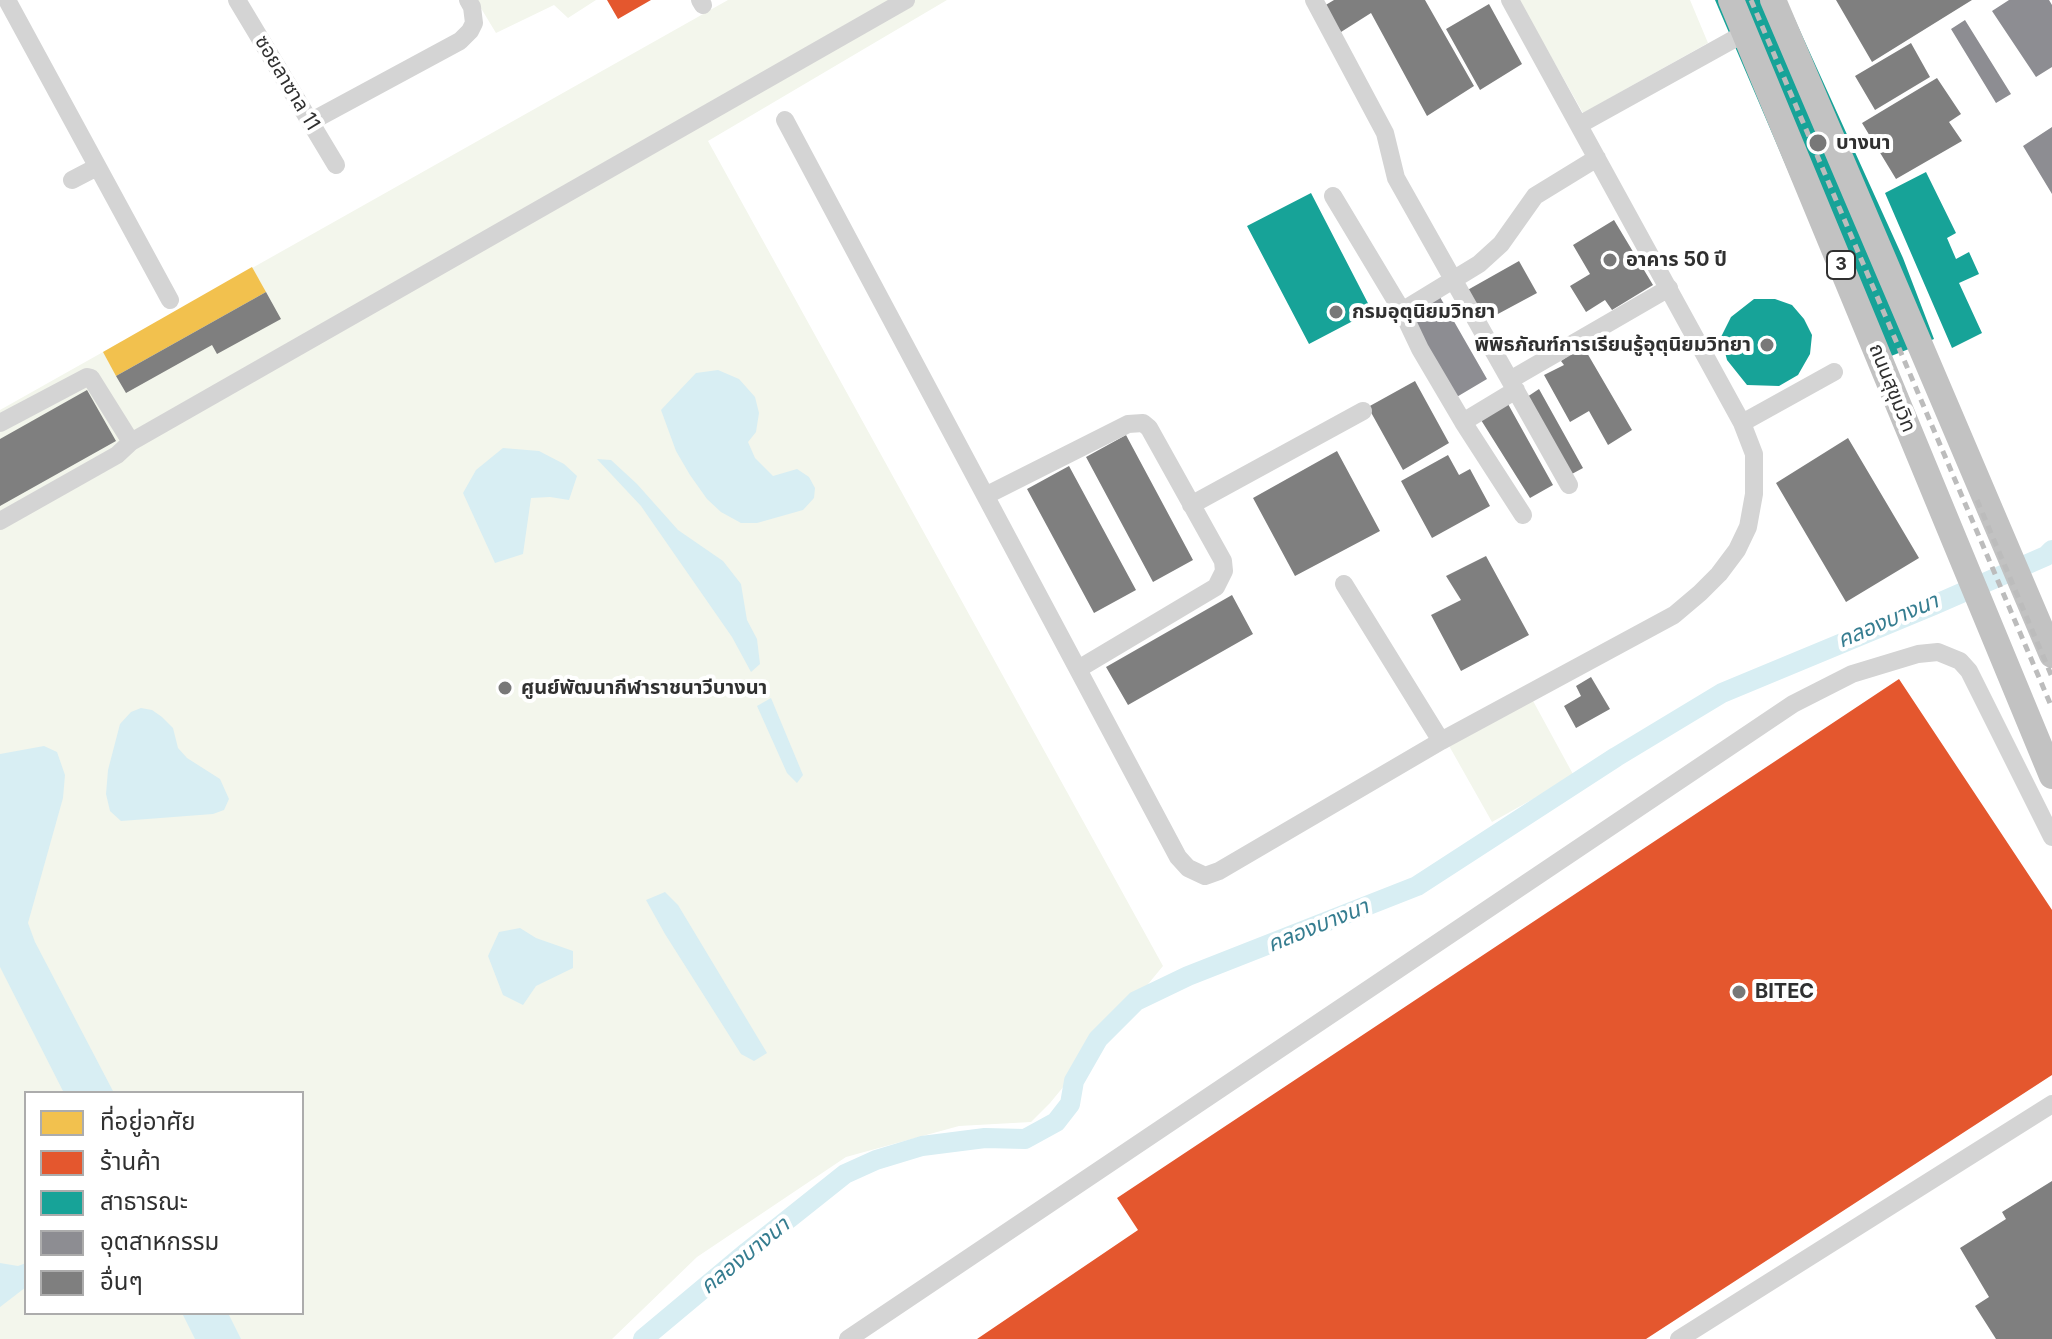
<!DOCTYPE html>
<meta charset="utf-8">
<style>
body{margin:0}
#map{position:relative;width:2052px;height:1339px;overflow:hidden;background:#fff;font-family:Inter,"Noto Sans Thai",sans-serif}
canvas{display:block}
.legend{position:absolute;left:24px;top:1091px;width:280px;height:224px;box-sizing:border-box;background:#fff;border:2px solid #acacac;margin:0;padding:10px 14px;list-style:none;font-size:24px;color:#303030}
.legend li{display:flex;align-items:center;gap:16px;height:40px}
.legend b{width:40px;border:2px solid #acacac}
</style>
<div id="map">
<canvas width="2052" height="1339"></canvas>
<ul class="legend">
<li><b style="height:22px;background:#f2c14e"></b>ที่อยู่อาศัย</li>
<li><b style="height:22px;background:#e4572e"></b>ร้านค้า</li>
<li><b style="height:22px;background:#17a398"></b>สาธารณะ</li>
<li><b style="height:22px;background:#8d8d92"></b>อุตสาหกรรม</li>
<li><b style="height:22px;background:#7f7f7f"></b>อื่นๆ</li>
</ul>
</div>
<script>
const g = document.querySelector('canvas').getContext('2d');
g.lineJoin = 'round';
function paint(path, color) { g.fillStyle = color; g.fill(path, 'evenodd'); }
const toPath = rows => new Path2D(rows.map(r => 'M' + r).join(''));
function trace(path, color, width, dash) { g.strokeStyle = color; g.lineWidth = width; g.lineCap = dash ? 'butt' : 'round'; g.setLineDash(dash || []); g.stroke(path); }
function label(font, color, halo, rows, align = 'center') {
  g.font = font + ' Inter,"Noto Sans Thai",sans-serif'; g.lineWidth = 8; g.setLineDash([]); g.textBaseline = 'middle'; g.strokeStyle = halo; g.fillStyle = color; for (const [text, x, y, turn = 0] of rows) {
    g.save(); g.translate(x, y); g.rotate((+turn || 0) * Math.PI / 180); g.textAlign = isNaN(turn) ? turn : align; if (halo) g.strokeText(text, 0, 0); g.fillText(text, 0, 0); g.restore();
  }
}
const green = toPath([
 [476,0,596,0,568,18,554,5,496,33],
 [728,0,947,0,708,141,1163,966,1050,1103,1031,1122,959,1126,846,1157,697,1257,612,1339,0,1339,0,410],
 [26,1093,302,1093,302,1313,26,1313],
 [1519,0,1690,0,1708,43,1583,113],
 [1532,699,1574,776,1492,822,1448,744]
]);
const water = toPath([
 [718,370,739,379,755,397,759,413,756,432,748,442,755,458,773,476,797,469,809,477,815,488,814,498,803,510,757,523,741,523,721,512,707,499,690,475,676,451,661,410,696,373],
 [503,448,539,451,564,464,577,476,569,500,550,497,531,498,523,554,495,563,463,493,476,470],
 [597,459,611,460,637,484,678,530,723,561,741,584,747,620,757,639,760,664,751,672,732,637,641,506],
 [771,698,803,775,797,783,787,773,757,706],
 [141,708,152,710,162,717,173,728,178,748,187,758,220,779,229,799,224,810,213,814,121,821,110,811,106,794,108,770,120,724,131,712],
 [44,746,57,752,65,775,63,798,28,923,35,942,114,1093,64,1093,0,967,0,754],
 [665,892,678,905,767,1053,754,1061,741,1054,665,934,646,900],
 [520,928,536,938,573,951,573,968,536,986,523,1005,503,995,488,956,499,932],
 [0,1263,18,1266,26,1263,26,1287,0,1307],
 [182,1313,228,1313,241,1339,195,1339]
]);
const homes = toPath([
 [252,267,266,292,116,376,103,352]
]);
const shops = toPath([
 [607,0,651,0,618,19],
 [1899,679,2052,910,2052,1075,1646,1339,977,1339,1138,1230,1117,1198]
]);
const public = toPath([
 [1715,0,1786,0,1903,258,1934,339,1871,364],
 [1926,172,1956,233,1947,238,1956,259,1969,252,1979,274,1959,283,1982,333,1952,348,1885,193],
 [1311,193,1372,311,1309,344,1247,226],
 [1754,299,1775,299,1792,305,1804,319,1812,335,1810,354,1798,375,1779,386,1747,385,1727,360,1721,337,1731,317]
]);
const industry = toPath([
 [2009,0,2049,0,2052,5,2052,67,2036,77,1992,11],
 [1965,20,2011,94,1996,103,1951,29],
 [2052,127,2052,194,2023,146],
 [1440,297,1487,379,1455,398,1404,318]
]);
const canal = toPath([
 [643,1339,747,1252,845,1174,876,1160,922,1146,985,1138,1025,1139,1056,1122,1070,1104,1074,1081,1098,1039,1136,1001,1188,976,1417,886,1616,757,1722,693,1934,605,2046,556,2052,550]
]);
const building = toPath([
 [1334,0,1425,0,1474,86,1427,116,1371,13,1341,32,1324,6],
 [1836,0,1972,0,1872,62],
 [1489,4,1522,64,1480,90,1446,29],
 [1911,43,1930,77,1875,110,1855,76],
 [1937,78,1961,114,1949,122,1962,141,1896,179,1862,123],
 [1614,220,1653,285,1612,310,1605,300,1586,312,1570,286,1590,274,1573,245],
 [1519,261,1537,293,1483,322,1464,292],
 [266,292,281,319,217,354,212,345,126,393,116,376],
 [1583,346,1632,430,1608,445,1589,411,1570,422,1544,375,1564,365,1561,361],
 [1415,381,1449,443,1403,470,1368,407],
 [1539,389,1583,468,1570,475,1527,397],
 [87,390,116,441,0,506,0,439],
 [1508,404,1553,485,1530,498,1481,420],
 [1126,435,1193,560,1153,582,1086,457],
 [1848,438,1919,558,1846,602,1776,483],
 [1337,451,1380,531,1295,576,1253,498],
 [1448,455,1459,475,1470,469,1490,506,1432,538,1401,481],
 [1069,466,1136,590,1094,613,1027,489],
 [1486,556,1529,635,1461,671,1431,615,1461,600,1446,576],
 [1232,595,1253,634,1128,705,1106,667],
 [1591,677,1610,709,1576,728,1564,706,1581,696,1576,686],
 [2052,1181,2052,1339,1996,1339,1975,1306,1989,1297,1960,1248,2006,1219,2002,1212]
]);
const minor = toPath([
 [7,0,170,300],
 [237,0,336,165],
 [700,0,703,5],
 [1314,0,1385,133,1396,178,1569,485],
 [785,120,1178,857,1188,868,1205,876,1219,871,1441,741,1674,615,1700,593,1719,574,1737,550,1748,527,1754,494,1754,454,1742,423,1510,0],
 [310,122,460,41,470,31,474,23,472,7,468,0],
 [1579,125,1745,33],
 [72,180,97,167],
 [1333,196,1402,311,1420,349,1463,422,1523,515],
 [1402,311,1479,264,1501,244,1535,196,1597,158],
 [1510,380,1669,288],
 [1463,422,1516,390],
 [0,423,87,377,91,378,131,442],
 [1742,423,1834,372],
 [987,495,1128,424,1143,423,1149,428,1223,561,1224,571,1216,587,1080,668],
 [1191,505,1363,411],
 [0,521,117,455,131,442,906,0],
 [1344,584,1441,741],
 [848,1339,1793,704,1852,674,1918,654,1938,652,1960,661,1969,671,2052,837],
 [1679,1339,2052,1104]
]);
const highway = toPath([
 [1731,0,2052,776],
 [1773,0,2052,655]
]);
const rail = toPath([
 [1751,0,2052,708],
 [1977,500,2052,677]
]);
const markers = [
 [1818,143,10,"#787878"],
 [1610,260,8,"#787878"],
 [1336,312,8,"#787878"],
 [1767,345,8,"#787878"],
 [505,688,8,"#787878"],
 [1739,992,8,"#787878"]
];
const shields = [
 [1841,265,28]
];
const shieldNames = [
 ["3",1841,265]
];
const streetNames = [
 ["ซอยลาซาล 11",287,83,59],
 ["ถนนสุขุมวิท",1892,388,68]
];
const poiNames = [
 ["บางนา",1836,143],
 ["อาคาร 50 ปี",1626,260],
 ["กรมอุตุนิยมวิทยา",1352,312],
 ["พิพิธภัณฑ์การเรียนรู้อุตุนิยมวิทยา",1751,345,"right"],
 ["ศูนย์พัฒนากีฬาราชนาวีบางนา",521,688],
 ["BITEC",1755,992]
];
const waterNames = [
 ["คลองบางนา",1888,621,-23],
 ["คลองบางนา",1318,926,-22],
 ["คลองบางนา",745,1256,-39]
];
paint(green, '#f3f6ec');
paint(water, '#d8eef3');
paint(homes, '#f2c14e');
paint(shops, '#e4572e');
paint(public, '#17a398');
paint(industry, '#8d8d92');
trace(canal, '#d8eef3', 20);
paint(building, '#7f7f7f');
trace(minor, '#d4d4d4', 18);
trace(highway, '#c2c2c2', 26);
trace(rail, '#bcbcbc', 5, [8, 6]);
for (const [x, y, r, color] of markers) { const dot = new Path2D(); dot.arc(x, y, r, 0, 2 * Math.PI); g.fillStyle = color; g.fill(dot); trace(dot, '#fff', 3); }
for (const [x, y, w] of shields) { const box = new Path2D(); box.roundRect(x - w / 2, y - 14, w, 28, 6); g.fillStyle = '#fff'; g.fill(box); trace(box, '#303030', 2); }
label('bold 18px', '#303030', null, shieldNames);
label('20px', '#303030', '#fff', streetNames);
label('bold 20px', '#303030', '#fff', poiNames, 'left');
label('italic 22px', '#367d90', '#fff', waterNames);
</script>
